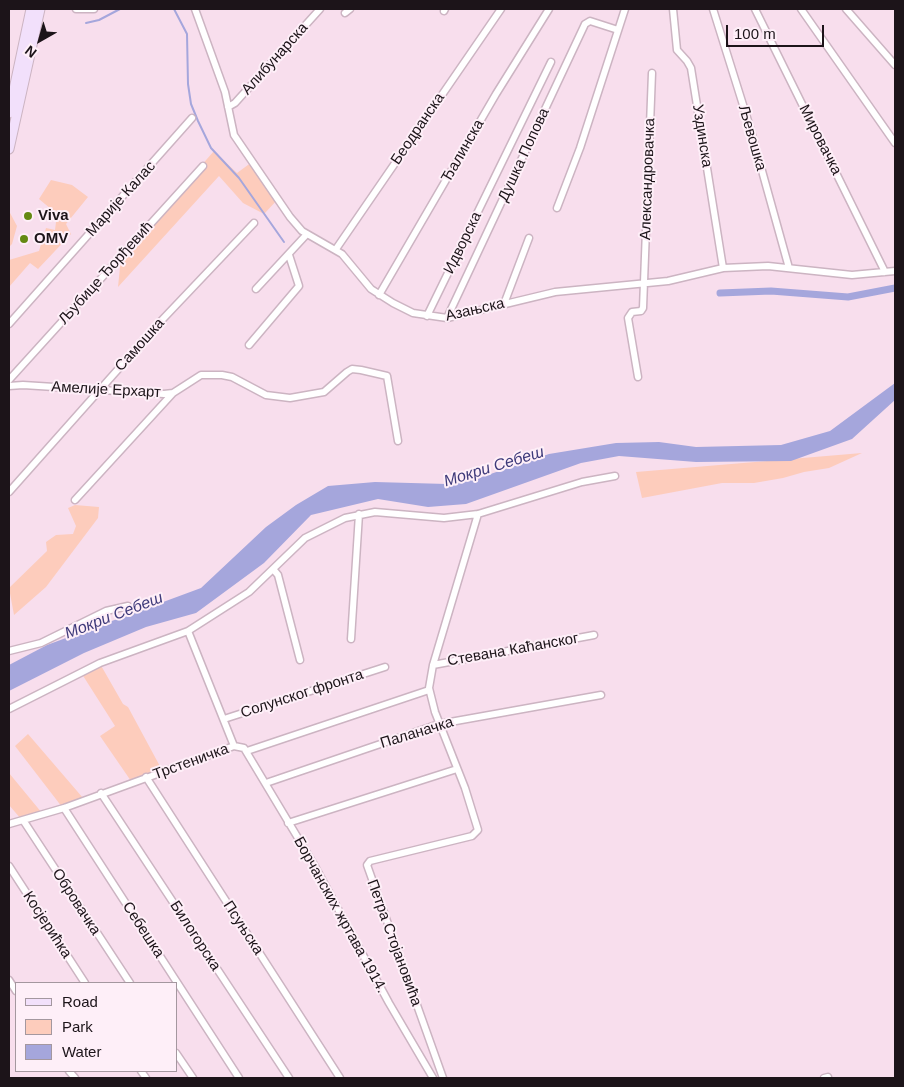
<!DOCTYPE html>
<meta charset="utf-8">
<style>
body{margin:0}
#map{position:relative;width:904px;height:1087px;overflow:hidden;background:#f8deed;font-family:Helvetica,sans-serif}
canvas{display:block}
.frame{position:absolute;inset:0;border:10px solid #1c1419;pointer-events:none}
.legend{position:absolute;left:15px;top:982px;width:162px;height:90px;box-sizing:border-box;background:#feeff8;border:1px solid #a4979f;margin:0;padding:6px 9px;list-style:none;font-size:15px;color:#1c1419}
.legend li{display:flex;align-items:center;gap:10px;height:25px}
.legend b{width:25px;border:1px solid #a4979f}
.north{position:absolute;left:15px;top:15px;width:50px;height:50px;-webkit-text-stroke:4px #feeff8;paint-order:stroke;rotate:218deg;font-size:14px;font-weight:700;line-height:20px;text-align:center;color:#1c1419}
.north::after{content:'';display:block;margin:auto;width:18px;height:22px;background:#1c1419;clip-path:polygon(50% 0,100% 100%,50% 72%,0 100%)}
.scale{position:absolute;left:726px;top:25px;width:98px;height:22px;box-sizing:border-box;border:2px solid #1c1419;border-top:0;padding-left:6px;font-size:15px;line-height:18px;white-space:nowrap;color:#1c1419;-webkit-text-stroke:4px #feeff8;paint-order:stroke}
</style>
<div id="map">
<canvas width="904" height="1087"></canvas>
<div class="frame"></div>
<ul class="legend">
<li><b style="height:6px;background:#f2e0fb"></b>Road</li>
<li><b style="height:14px;background:#fdccbc"></b>Park</li>
<li><b style="height:14px;background:#a5a6dc"></b>Water</li>
</ul>
<div class="north">N</div>
<div class="scale">100 m</div>
</div>
<script>
const g = document.querySelector('canvas').getContext('2d');
g.lineJoin = 'round';
function paint(path, color) { g.fillStyle = color; g.fill(path, 'evenodd'); }
const toPath = rows => new Path2D(rows.map(r => 'M' + r).join(''));
function trace(path, color, width, dash) { g.strokeStyle = color; g.lineWidth = width; g.lineCap = dash ? 'butt' : 'round'; g.setLineDash(dash || []); g.stroke(path); }
function label(font, color, halo, rows, align = 'center') {
  g.font = font + ' Helvetica,sans-serif'; g.lineWidth = 4; g.setLineDash([]); g.textBaseline = 'middle'; g.strokeStyle = halo; g.fillStyle = color; for (const [text, x, y, turn = 0] of rows) {
    g.save(); g.translate(x, y); g.rotate((+turn || 0) * Math.PI / 180); g.textAlign = isNaN(turn) ? turn : align; if (halo) g.strokeText(text, 0, 0); g.fillText(text, 0, 0); g.restore();
  }
}
const green = toPath([
 [214,151,237,173,252,162,279,198,264,214,243,203,219,176,118,287,121,257],
 [51,180,72,185,88,197,66,224,71,234,38,269,30,263,9,287,9,260,39,251,46,228,55,230,57,214,39,199],
 [9,211,17,226,12,244,9,247],
 [862,453,829,468,804,472,783,478,754,483,722,483,642,498,636,472],
 [75,505,99,507,98,518,46,587,14,615,9,588,47,551,46,542,56,535,73,534,76,526,68,508],
 [99,662,123,704,128,707,162,770,131,781,100,736,115,726,80,671],
 [28,734,83,798,62,807,15,746],
 [9,773,42,813,21,819,9,805]
]);
const water = toPath([
 [895,383,895,400,852,439,791,461,696,462,619,456,581,463,466,504,428,507,378,499,311,515,264,563,196,613,146,627,84,653,9,691,9,665,47,645,201,588,266,527,296,505,328,486,375,482,447,484,473,480,549,454,616,443,659,442,696,447,781,445,830,431]
]);
const stream = toPath([
 [174,9,187,34,188,84,191,104,198,121,211,148,239,178,284,242],
 [86,23,99,20,120,9]
]);
const canal = toPath([
 [720,293,771,291,848,297,895,288]
]);
const minor = toPath([
 [76,9,94,9],
 [195,9,225,92,234,135,290,217,302,231,342,254,371,289,393,303,413,313,447,318,555,292,668,281,723,268,768,266,852,275,895,271],
 [673,9,677,50,687,61,691,68,723,268],
 [713,9,749,124,789,268],
 [755,9,885,272],
 [801,9,895,143],
 [846,9,895,65],
 [444,11,445,9],
 [345,13,350,9],
 [228,107,235,103,320,9],
 [557,208,580,148,625,9],
 [336,249,501,9],
 [256,289,307,234],
 [379,295,496,94,549,9],
 [504,304,529,238],
 [427,316,551,62],
 [447,318,585,24,590,21,618,30],
 [9,324,192,118],
 [249,345,299,286,289,255],
 [638,377,628,318,632,312,641,311,643,308,652,73],
 [9,380,203,166],
 [9,386,23,385,164,394,173,393,201,375,222,375,232,377,266,395,290,398,324,392,347,372,352,369,361,370,387,376,398,441],
 [9,492,161,321,254,223],
 [75,500,173,393],
 [273,569,278,575,300,660],
 [188,631,234,746],
 [351,639,359,514],
 [9,651,41,643,106,611,128,606],
 [433,665,594,635],
 [9,709,100,663,188,631,249,592,305,538,345,518,375,512,444,518,478,514,582,482,615,476],
 [224,719,385,667],
 [247,751,429,690],
 [146,777,340,1078],
 [266,783,439,724,601,695],
 [101,793,289,1078],
 [64,808,239,1078],
 [23,820,130,983],
 [288,823,457,769],
 [9,824,64,808,234,746,244,748,313,863,389,1003,433,1078],
 [9,866,85,983],
 [9,980,16,991],
 [176,1053,193,1078],
 [69,1071,75,1078],
 [141,1071,146,1078],
 [443,1078,367,865,370,861,472,836,478,830,465,788,435,712,429,688,433,665,478,514],
 [824,1078,828,1077]
]);
const secondary = toPath([
 [9,113,31,9],
 [9,149,40,9]
]);
const markers = [
 [28,216,5,"#648912"],
 [24,239,5,"#648912"]
];
const streetNames = [
 ["Алибунарска",275,59,-48],
 ["Беодранска",418,129,-56],
 ["Уздинска",702,136,81],
 ["Љевошка",752,138,74],
 ["Мировачка",820,140,63],
 ["Ђалинска",463,151,-60],
 ["Душка Попова",524,155,-65],
 ["Александровачка",648,179,-88],
 ["Марије Калас",121,199,-48],
 ["Идворска",463,243,-64],
 ["Љубице Ђорђевић",106,273,-48],
 ["Азањска",475,310,-13],
 ["Самошка",140,345,-48],
 ["Амелије Ерхарт",106,390,3],
 ["Стевана Каћанског",513,650,-10],
 ["Солунског фронта",302,694,-18],
 ["Паланачка",417,733,-17],
 ["Трстеничка",191,762,-20],
 ["Обровачка",76,902,57],
 ["Борчанских жртава 1914.",340,915,61],
 ["Косјерићка",47,925,57],
 ["Псуњска",243,928,57],
 ["Себешка",143,930,57],
 ["Билогорска",195,936,57],
 ["Петра Стојановића",394,943,70]
];
const poiNames = [
 ["Viva",38,216],
 ["OMV",34,239]
];
const waterNames = [
 ["Мокри Себеш",494,467,-17],
 ["Мокри Себеш",114,616,-21]
];
paint(green, '#fdccbc');
paint(water, '#a5a6dc');
trace(stream, '#a5a6dc', 2);
trace(canal, '#a5a6dc', 7);
trace(minor, '#ccb4c2', 9);
trace(secondary, '#ccb4c2', 11);
trace(minor, '#fff', 6);
trace(secondary, '#f2e0fb', 9);
for (const [x, y, r, color] of markers) { const dot = new Path2D(); dot.arc(x, y, r, 0, 2 * Math.PI); g.fillStyle = color; g.fill(dot); trace(dot, '#feeff8', 2); }
label('15px', '#1c1419', '#feeff8', streetNames);
label('bold 15px', '#1c1419', '#feeff8', poiNames, 'left');
label('italic 16px', '#3e3a7a', '#feeff8', waterNames);
</script>
